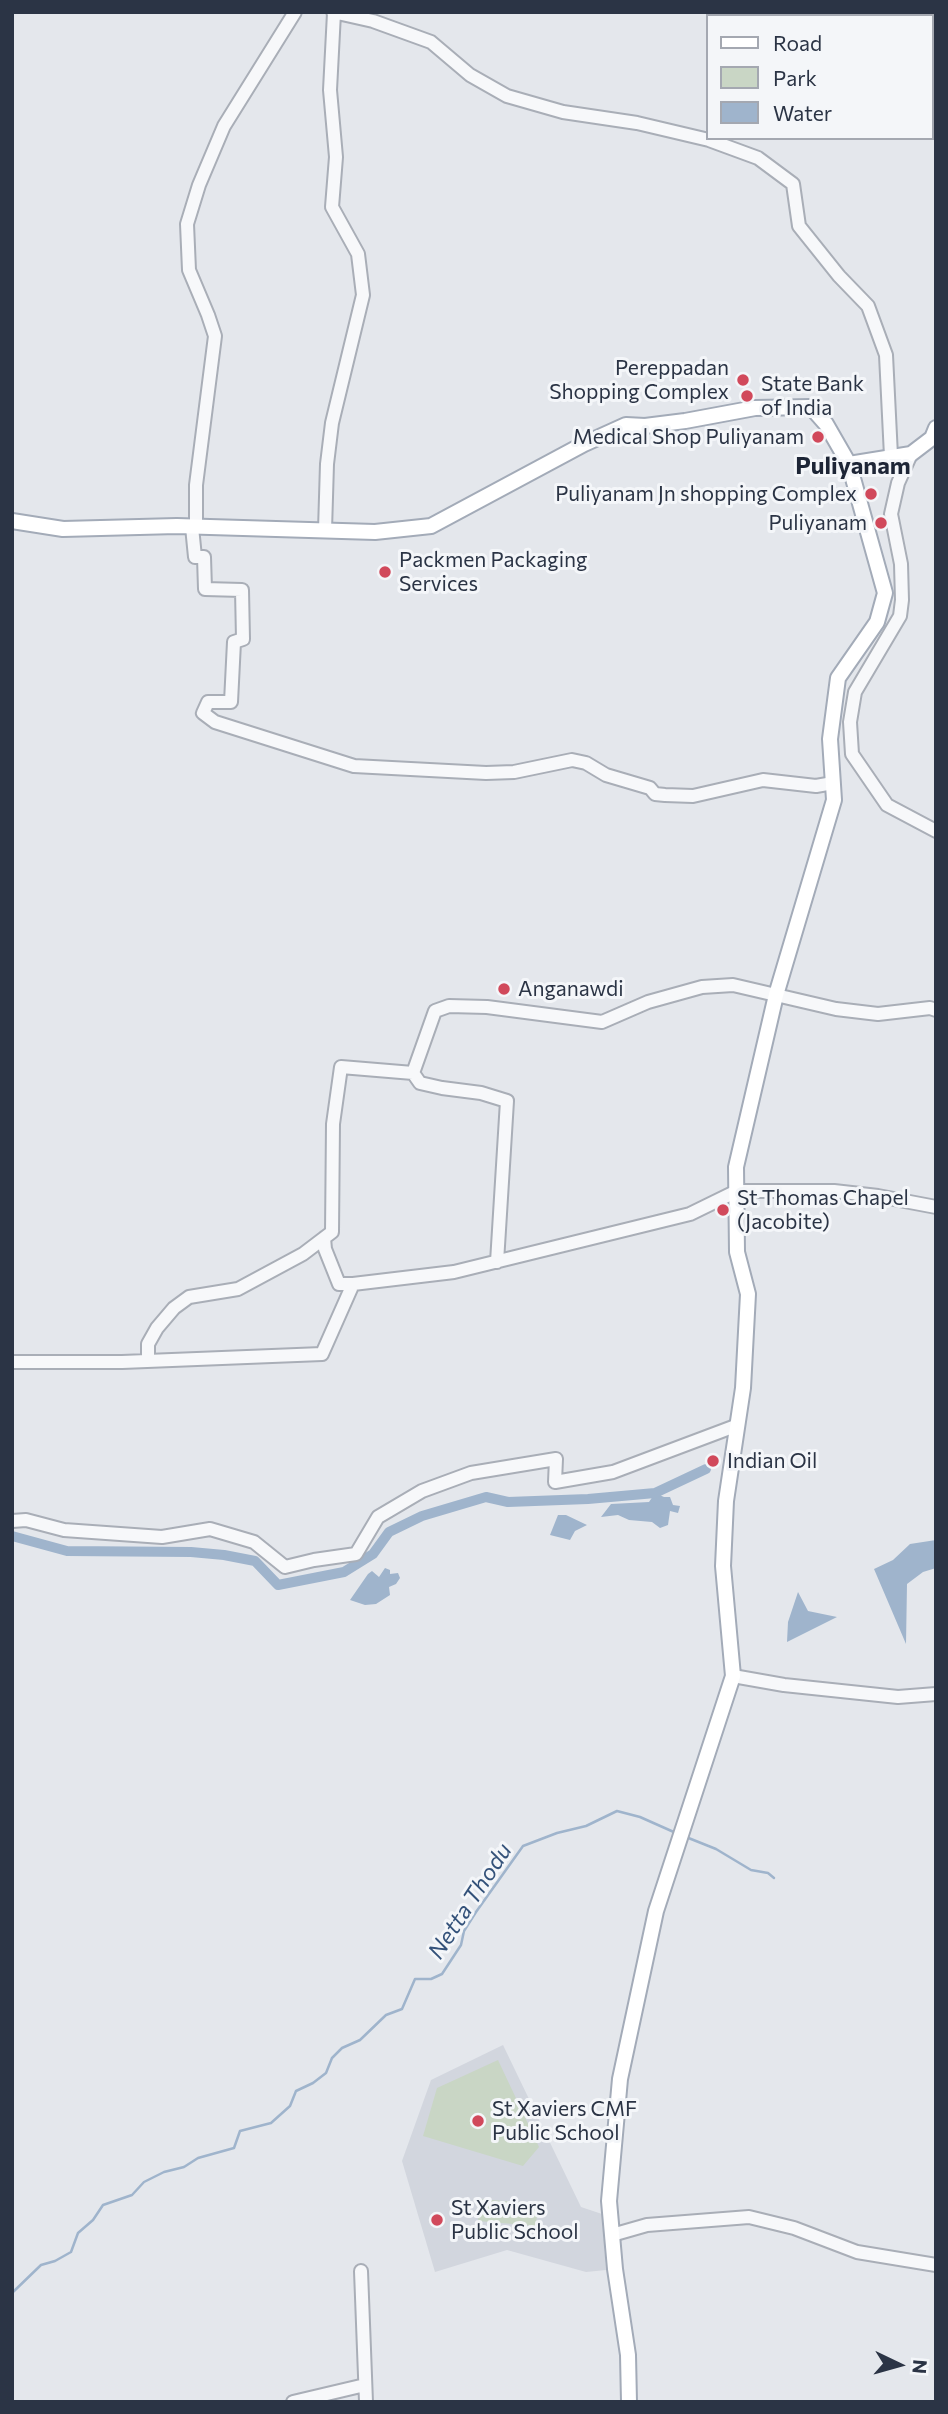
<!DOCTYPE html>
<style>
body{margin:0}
#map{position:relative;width:948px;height:2414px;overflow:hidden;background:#e4e7ec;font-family:Commissioner,sans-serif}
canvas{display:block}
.frame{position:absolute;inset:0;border:14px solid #2b3445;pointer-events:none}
.legend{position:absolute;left:706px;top:14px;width:228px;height:126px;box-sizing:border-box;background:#f4f6f9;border:2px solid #a4a8b1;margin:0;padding:9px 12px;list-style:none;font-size:21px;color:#2b3445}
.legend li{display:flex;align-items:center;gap:14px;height:35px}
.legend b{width:35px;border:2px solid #a4a8b1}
.north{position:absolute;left:864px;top:2330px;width:70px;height:70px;-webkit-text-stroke:5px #f4f6f9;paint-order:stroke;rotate:95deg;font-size:19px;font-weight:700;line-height:28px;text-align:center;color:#2b3445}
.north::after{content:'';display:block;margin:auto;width:24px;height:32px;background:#2b3445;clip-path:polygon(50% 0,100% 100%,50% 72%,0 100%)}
</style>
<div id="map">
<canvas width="948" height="2414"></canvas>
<div class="frame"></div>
<ul class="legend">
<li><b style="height:9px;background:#fff"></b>Road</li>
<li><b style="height:19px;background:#c9d6c5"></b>Park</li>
<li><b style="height:19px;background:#9fb4cc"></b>Water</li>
</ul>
<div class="north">N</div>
</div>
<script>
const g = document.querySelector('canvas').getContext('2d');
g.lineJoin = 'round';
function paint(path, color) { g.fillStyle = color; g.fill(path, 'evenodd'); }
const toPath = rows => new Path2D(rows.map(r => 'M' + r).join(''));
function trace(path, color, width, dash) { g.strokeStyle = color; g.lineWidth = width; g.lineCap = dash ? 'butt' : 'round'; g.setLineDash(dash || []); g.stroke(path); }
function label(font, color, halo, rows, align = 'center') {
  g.font = font + ' Commissioner,sans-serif'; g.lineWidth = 6; g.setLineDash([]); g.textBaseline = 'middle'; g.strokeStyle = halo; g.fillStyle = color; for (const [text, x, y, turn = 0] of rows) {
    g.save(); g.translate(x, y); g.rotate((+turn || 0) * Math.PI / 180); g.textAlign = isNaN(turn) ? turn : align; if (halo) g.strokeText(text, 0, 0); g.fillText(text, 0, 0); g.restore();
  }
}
const built = toPath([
 [503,2045,581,2207,602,2214,606,2270,586,2272,507,2250,435,2272,402,2161,431,2080]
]);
const green = toPath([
 [498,2060,539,2147,523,2166,423,2136,437,2088],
 [480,2199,538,2204,536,2226,478,2221]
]);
const water = toPath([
 [655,1493,664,1497,670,1497,673,1505,680,1506,678,1513,670,1511,668,1525,660,1528,652,1522,629,1520,618,1515,601,1517,611,1504,649,1502],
 [558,1515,566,1515,587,1525,575,1531,570,1540,550,1535],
 [936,1540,936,1568,923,1572,907,1584,906,1644,874,1569,893,1560,910,1544],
 [385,1568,390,1570,390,1574,398,1573,400,1578,396,1584,389,1587,390,1595,376,1604,365,1605,350,1600,368,1574,372,1571,379,1577],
 [798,1592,808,1611,837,1617,787,1642,788,1622]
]);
const stream = toPath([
 [686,1837,716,1849,751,1870,768,1873,774,1878],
 [12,2293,41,2265,55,2261,71,2252,78,2233,93,2220,103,2205,132,2195,144,2182,164,2172,184,2167,198,2158,234,2148,240,2131,271,2123,290,2106,296,2091,313,2083,326,2073,332,2058,342,2048,360,2040,386,2015,402,2009,415,1979,431,1979,442,1974,461,1945,464,1931,476,1912,523,1846,557,1833,586,1826,617,1811,640,1817,676,1833]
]);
const canal = toPath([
 [12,1536,67,1551,191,1552,224,1555,255,1561,278,1585,344,1572,373,1554,389,1532,422,1516,486,1497,508,1502,588,1499,655,1493,706,1469]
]);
const minor = toPath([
 [333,12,373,21,431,42,470,75,507,96,563,112,637,123,709,140,758,158,793,184,799,226,839,276,868,306,886,355,891,456],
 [911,454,898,483,891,514,901,564,902,600,900,616,855,692,850,722,852,754,887,805,936,831],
 [192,527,195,557,204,557,205,589,242,590,243,639,234,642,231,702,208,702,203,713,215,722,354,766,486,773,514,772,572,760,586,763,606,775,650,788,655,794,665,795,693,796,763,780,816,786,833,783],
 [196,527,196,485,215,336,208,315,189,270,187,224,199,185,224,126,295,12],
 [325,530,327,464,332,423,363,295,358,254,332,207,336,157,330,90,334,13],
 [413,1073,420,1083,442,1088,481,1093,507,1101,497,1262],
 [324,1238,325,1249,339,1284,353,1284],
 [148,1361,148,1344,157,1328,174,1308,189,1297,238,1289,303,1254,332,1232,333,1124,341,1067,413,1073,435,1011,449,1006,487,1007,602,1022,648,1002,702,987,733,985,836,1009,878,1014,930,1008,936,1010],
 [12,1362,122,1362,322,1354,353,1284,454,1272,690,1214,737,1191,834,1191,878,1196,936,1207],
 [12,1521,26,1520,64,1530,162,1537,210,1529,254,1542,285,1567,314,1560,356,1554,378,1517,422,1491,471,1473,556,1459,555,1482,613,1472,738,1425],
 [733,1676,784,1685,898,1697,936,1694],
 [612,2235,647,2225,749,2217,794,2228,857,2252,936,2265],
 [361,2271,366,2402],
 [293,2402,365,2385]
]);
const major = toPath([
 [849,464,911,454,932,438,936,428],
 [12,521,63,529,177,526,375,532,431,526,584,444,626,425,645,426,685,421,755,408,811,407,826,424,849,464,885,593,877,622,838,678,830,739,834,800,776,995,736,1167,737,1252,748,1294,743,1388,726,1501,723,1566,733,1676,656,1911,620,2079,609,2201,615,2269,628,2355,629,2402]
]);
const markers = [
 [743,380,7,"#d1495b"],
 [747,396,7,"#d1495b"],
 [818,437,7,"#d1495b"],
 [871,494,7,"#d1495b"],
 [881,523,7,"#d1495b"],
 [385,572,7,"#d1495b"],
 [504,989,7,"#d1495b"],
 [723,1210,7,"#d1495b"],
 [713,1461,7,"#d1495b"],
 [478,2121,7,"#d1495b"],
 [437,2220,7,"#d1495b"]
];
const poiNames = [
 ["Pereppadan",729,368,"right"],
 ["Shopping Complex",729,392,"right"],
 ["State Bank",761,384],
 ["of India",761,408],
 ["Medical Shop Puliyanam",804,437,"right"],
 ["Puliyanam Jn shopping Complex",857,494,"right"],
 ["Puliyanam",867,523,"right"],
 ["Packmen Packaging",399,560],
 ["Services",399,584],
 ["Anganawdi",518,989],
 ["St Thomas Chapel",737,1198],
 ["(Jacobite)",737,1222],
 ["Indian Oil",727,1461],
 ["St Xaviers CMF",492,2109],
 ["Public School",492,2133],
 ["St Xaviers",451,2208],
 ["Public School",451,2232]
];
const waterNames = [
 ["Netta Thodu",470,1901,-57]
];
const quarterNames = [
 ["Puliyanam",853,466]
];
paint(built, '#d2d6de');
paint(green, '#c9d6c5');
paint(water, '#9fb4cc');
trace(stream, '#9fb4cc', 2.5);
trace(canal, '#9fb4cc', 10);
trace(minor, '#a9aeb7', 16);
trace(major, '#a3abb8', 18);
trace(minor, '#f7f8fa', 12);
trace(major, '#fff', 14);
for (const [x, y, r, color] of markers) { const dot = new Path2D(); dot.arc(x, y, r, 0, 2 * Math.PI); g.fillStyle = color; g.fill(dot); trace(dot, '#f4f6f9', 2.5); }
label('21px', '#2b3445', '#f4f6f9', poiNames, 'left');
label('italic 23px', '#34527a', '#f4f6f9', waterNames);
label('bold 24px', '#1d2536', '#f4f6f9', quarterNames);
</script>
